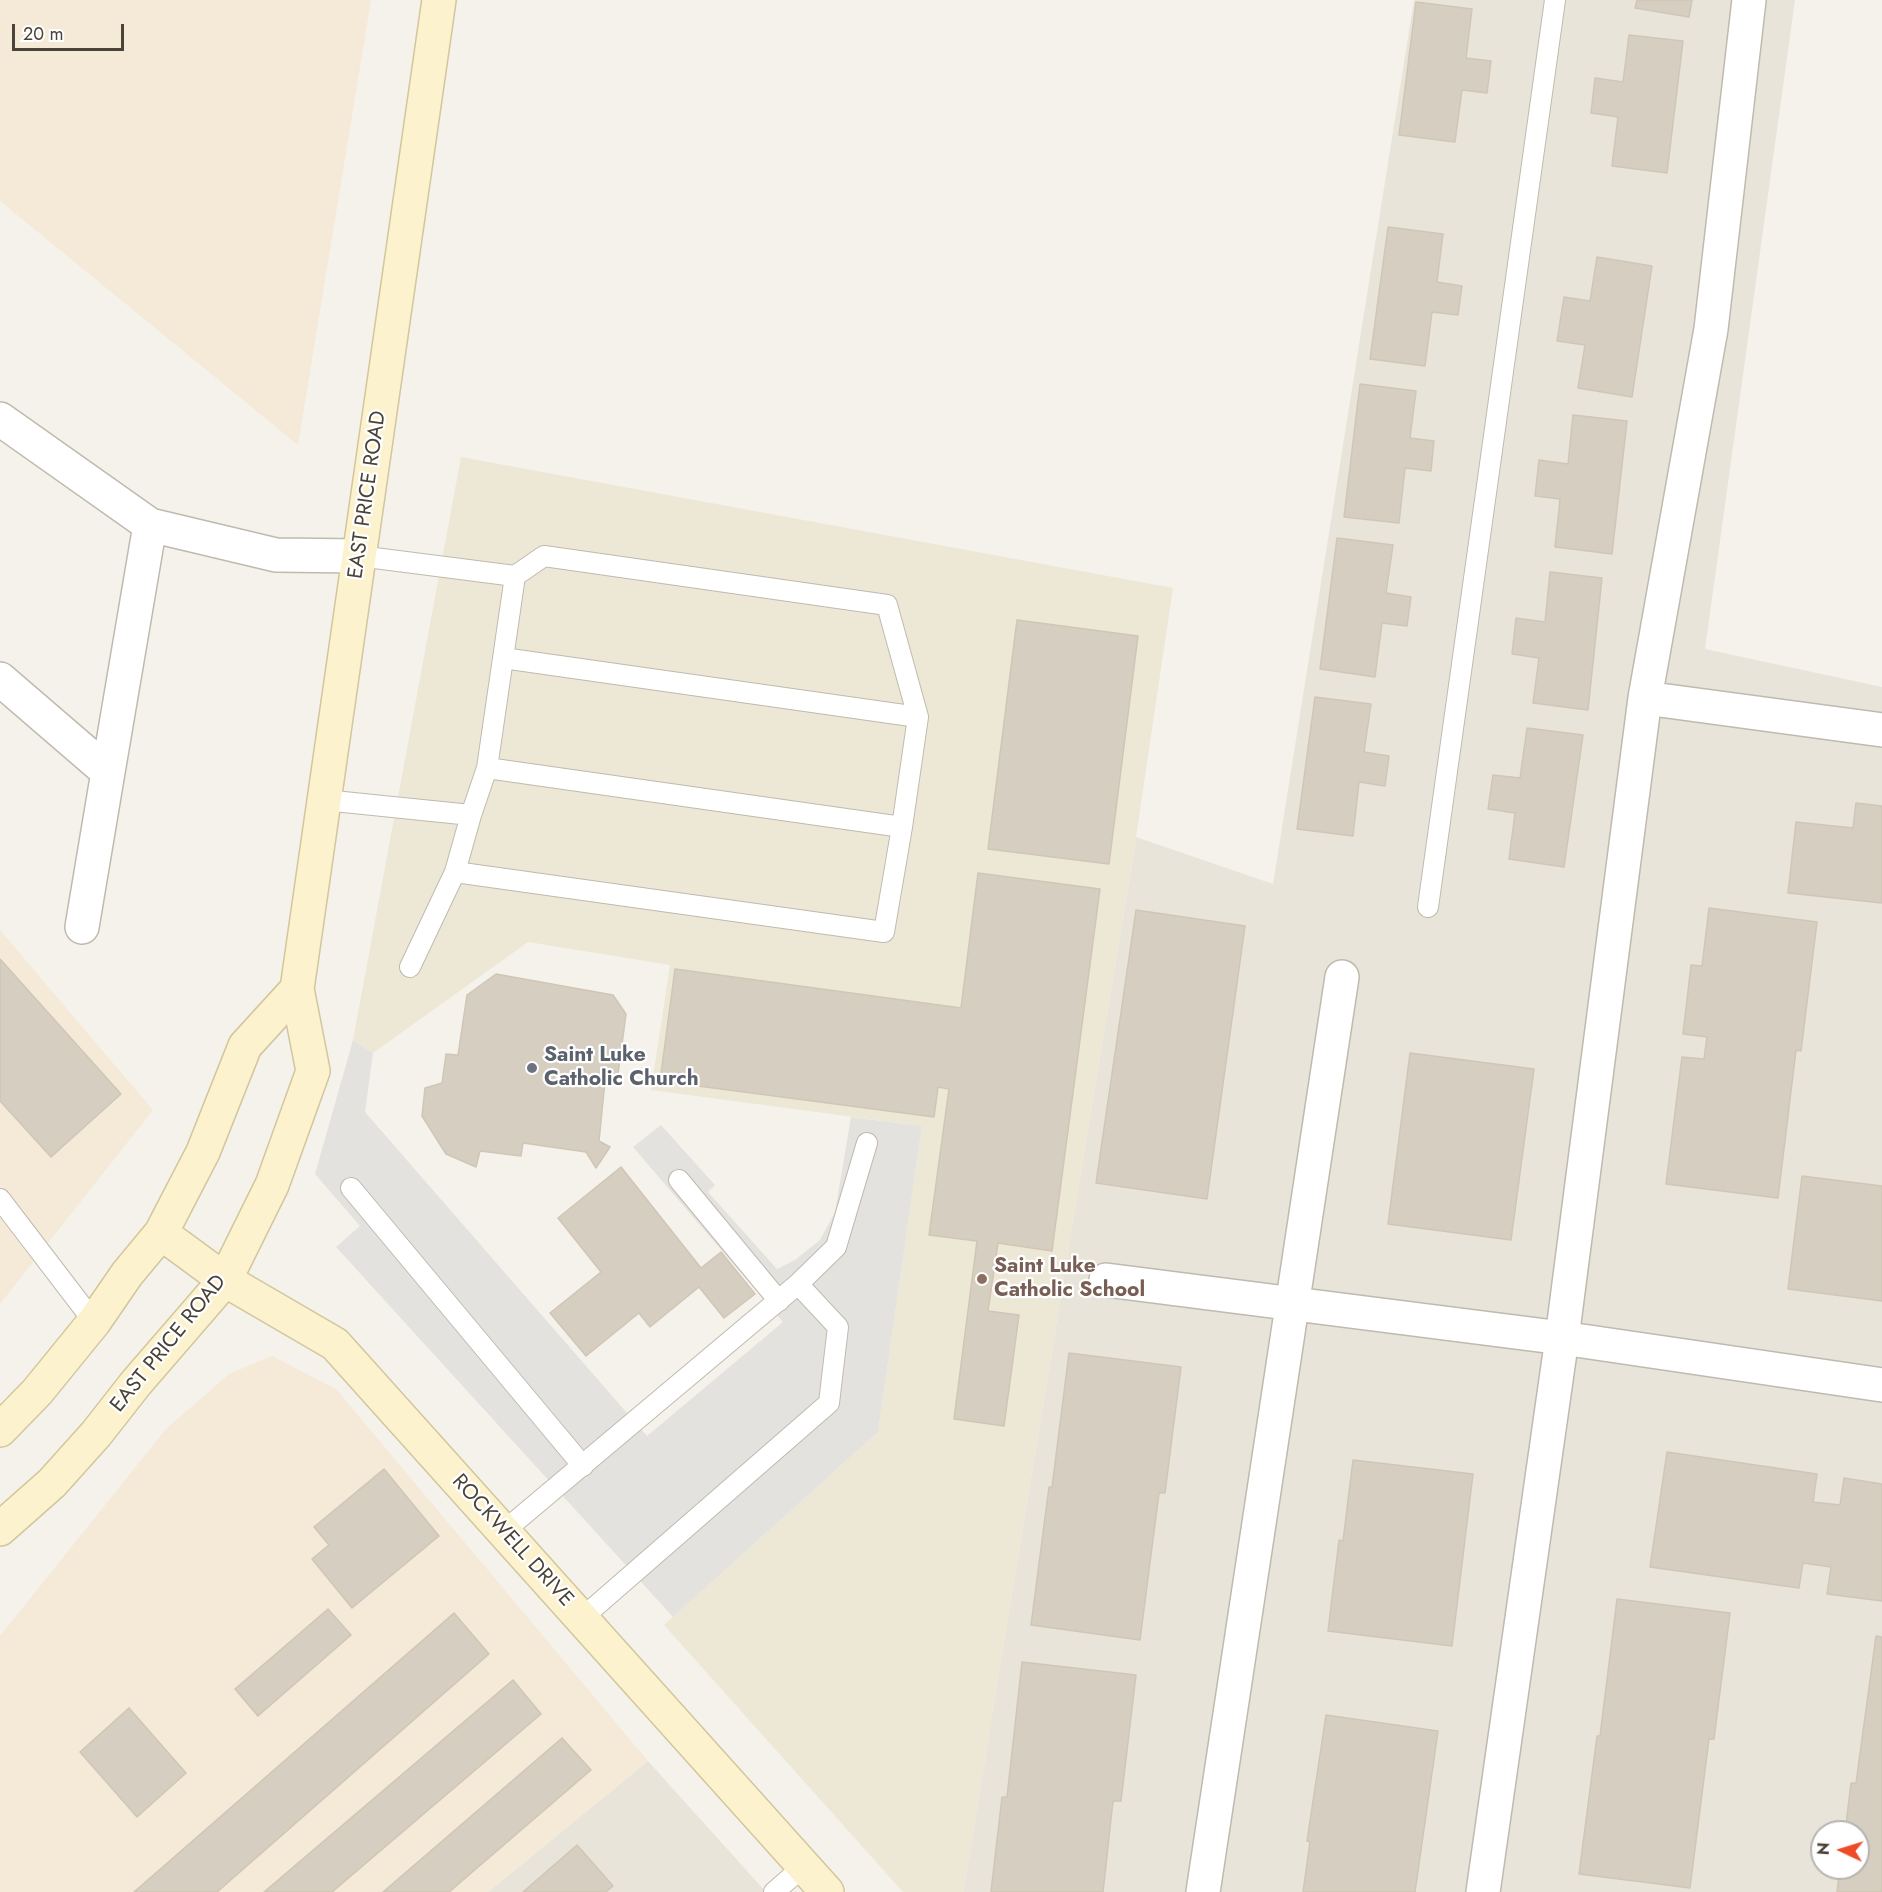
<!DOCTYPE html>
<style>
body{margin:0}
#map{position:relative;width:1882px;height:1892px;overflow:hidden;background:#f5f2eb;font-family:Jost,sans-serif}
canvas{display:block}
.north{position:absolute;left:1810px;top:1820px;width:60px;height:60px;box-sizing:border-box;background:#fff;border:2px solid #b6b4b0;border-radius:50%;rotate:274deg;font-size:16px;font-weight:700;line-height:24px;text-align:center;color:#494339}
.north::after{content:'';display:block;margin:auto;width:21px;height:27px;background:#ee4c29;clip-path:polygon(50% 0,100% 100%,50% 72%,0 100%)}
.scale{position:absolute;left:12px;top:24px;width:112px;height:27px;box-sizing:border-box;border:3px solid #494339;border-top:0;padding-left:8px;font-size:18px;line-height:21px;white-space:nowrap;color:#494339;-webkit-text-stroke:4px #fff;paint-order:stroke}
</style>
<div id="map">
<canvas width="1882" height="1892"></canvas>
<div class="north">N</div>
<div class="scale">20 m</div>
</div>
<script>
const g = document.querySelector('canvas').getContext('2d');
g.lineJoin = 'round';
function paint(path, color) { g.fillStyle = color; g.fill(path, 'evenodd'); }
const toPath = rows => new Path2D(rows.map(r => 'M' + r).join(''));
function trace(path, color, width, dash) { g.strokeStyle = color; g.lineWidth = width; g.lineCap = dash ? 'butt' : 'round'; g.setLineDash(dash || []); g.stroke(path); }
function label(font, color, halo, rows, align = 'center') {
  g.font = font + ' Jost,sans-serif'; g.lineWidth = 4.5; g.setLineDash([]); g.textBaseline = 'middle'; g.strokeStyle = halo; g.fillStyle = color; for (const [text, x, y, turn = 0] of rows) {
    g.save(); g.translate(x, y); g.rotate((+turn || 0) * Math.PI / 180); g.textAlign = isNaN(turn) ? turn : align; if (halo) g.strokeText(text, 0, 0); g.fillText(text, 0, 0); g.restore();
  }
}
const residential = toPath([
 [1414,0,1795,0,1705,649,1882,687,1882,1892,963,1892,1136,837,1273,884],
 [1822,1832,1858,1832,1858,1868,1822,1868],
 [648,1761,766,1892,488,1892]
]);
const commercial = toPath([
 [0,0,371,0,298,445,0,201],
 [0,930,153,1110,0,1304],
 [272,1356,336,1389,648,1761,488,1892,0,1892,0,1636,166,1429,229,1374]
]);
const education = toPath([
 [461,457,1173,588,1136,837,963,1892,903,1892,664,1625,878,1432,922,1126,651,1090,670,965,528,942,373,1053,353,1040]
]);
const parking = toPath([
 [353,1040,373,1053,365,1112,647,1436,783,1322,633,1147,661,1125,715,1185,708,1192,777,1269,795,1260,820,1240,835,1212,851,1117,922,1126,878,1432,673,1617,336,1247,360,1226,315,1174]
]);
const building = toPath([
 [1637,0,1692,0,1689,17,1635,8,1637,0],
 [1416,2,1472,9,1466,58,1491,61,1487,93,1462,90,1455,142,1399,135,1416,2],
 [1629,35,1683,41,1667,173,1612,166,1618,117,1591,113,1595,78,1623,82,1629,35],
 [1388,227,1443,234,1437,282,1462,286,1458,315,1432,312,1425,366,1370,359,1388,227],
 [1597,257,1652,266,1632,397,1578,388,1585,345,1557,341,1564,297,1590,301,1597,257],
 [1360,384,1416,391,1410,438,1434,441,1431,471,1405,468,1399,523,1344,517,1360,384],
 [1573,415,1627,421,1612,554,1555,547,1560,499,1535,496,1539,460,1568,464,1573,415],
 [1337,538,1393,545,1386,593,1411,597,1407,626,1382,623,1375,677,1320,669,1337,538],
 [1550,572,1602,578,1588,710,1533,703,1539,658,1512,654,1516,618,1545,622,1550,572],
 [1017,620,1138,636,1109,864,988,849,1017,620],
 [1315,697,1371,704,1364,752,1389,756,1385,786,1359,782,1353,836,1297,829,1315,697],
 [1527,728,1583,735,1564,867,1509,859,1515,813,1488,809,1493,775,1520,778,1527,728],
 [1856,803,1882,806,1882,903,1788,893,1796,822,1853,828,1856,803],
 [978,873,1100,889,1052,1251,998,1243,988,1311,1019,1315,1004,1426,954,1419,977,1241,929,1235,949,1089,938,1087,934,1117,660,1081,675,969,961,1008,978,873],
 [1709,908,1817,922,1801,1051,1796,1050,1778,1198,1666,1184,1682,1057,1704,1059,1707,1037,1683,1034,1691,965,1702,966,1709,908],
 [1136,910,1245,926,1207,1199,1096,1183,1136,910],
 [0,959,121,1094,51,1157,0,1101,0,959],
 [496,974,613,995,626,1014,617,1082,605,1081,599,1141,610,1147,596,1168,586,1152,523,1143,521,1156,480,1151,476,1167,446,1154,422,1116,425,1088,442,1083,446,1054,458,1055,467,995,496,974],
 [1410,1053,1534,1069,1511,1240,1388,1224,1410,1053],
 [621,1167,701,1268,721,1252,755,1294,724,1318,699,1287,650,1327,639,1313,586,1356,550,1313,601,1272,558,1218,621,1167],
 [1802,1176,1882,1186,1882,1301,1788,1289,1802,1176],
 [1069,1353,1181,1367,1165,1493,1159,1493,1140,1640,1031,1625,1049,1487,1052,1487,1069,1353],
 [1667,1452,1817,1474,1813,1502,1840,1505,1844,1478,1882,1484,1882,1601,1827,1594,1831,1567,1803,1563,1799,1588,1650,1567,1667,1452],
 [1353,1460,1473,1474,1452,1646,1328,1631,1339,1540,1343,1541,1353,1460],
 [384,1469,439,1536,352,1608,312,1559,329,1545,314,1527,384,1469],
 [1617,1599,1730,1613,1714,1739,1709,1739,1690,1888,1579,1874,1597,1736,1600,1736,1617,1599],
 [328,1609,351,1635,258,1716,235,1689,328,1609],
 [454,1613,489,1654,217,1892,134,1892,454,1613],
 [1876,1636,1882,1637,1882,1892,1837,1892,1840,1868,1858,1868,1858,1832,1845,1832,1851,1783,1856,1783,1876,1636],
 [1022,1662,1136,1675,1121,1801,1113,1801,1103,1892,991,1892,1002,1797,1007,1797,1022,1662],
 [513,1680,541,1714,332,1892,264,1892,513,1680],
 [129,1708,186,1773,137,1817,80,1752,129,1708],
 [1326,1715,1438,1731,1415,1892,1303,1892,1310,1842,1307,1841,1326,1715],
 [562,1738,591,1770,449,1892,383,1892,562,1738],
 [577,1845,613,1886,606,1892,523,1892,577,1845]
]);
const lane = toPath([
 [515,576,544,556,887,605,918,717],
 [503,658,918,717,902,827],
 [324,800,471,815,487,768,515,576,359,556],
 [455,872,884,932,902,827,487,768],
 [1428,907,1555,0],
 [410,967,455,872,471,815],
 [679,1180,779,1301],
 [351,1188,583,1466],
 [0,1199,94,1322],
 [798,1284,836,1247,867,1143],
 [504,1531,798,1284,838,1327,829,1403,582,1618],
 [774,1892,804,1866]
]);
const street = toPath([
 [0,419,150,525,276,555,359,556],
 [0,679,108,772,150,525],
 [1645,698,1882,730],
 [82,927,108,772],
 [1106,1280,1562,1338,1882,1385],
 [1203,1892,1342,977],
 [1483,1892,1562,1338,1645,698,1711,329,1749,0]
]);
const secondary = toPath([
 [161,1233,225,1280,335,1344,827,1892],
 [0,1430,37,1392,94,1322,127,1274,161,1233,203,1152,245,1046,297,989],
 [0,1529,52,1483,96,1434,136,1383,225,1280,272,1185,313,1071,297,989,439,0]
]);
const markers = [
 [532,1068,6,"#6b7280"],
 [982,1279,6,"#8d6e63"]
];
const streetNames = [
 ["EAST PRICE ROAD",368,495,-82],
 ["EAST PRICE ROAD",169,1344,-51],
 ["ROCKWELL DRIVE",512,1541,48]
];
const worshipNames = [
 ["Saint Luke",544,1056],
 ["Catholic Church",544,1080]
];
const educationNames = [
 ["Saint Luke",994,1267],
 ["Catholic School",994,1291]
];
paint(residential, '#e8e4d9');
paint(commercial, '#f5e9d8');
paint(education, '#ede7d6');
paint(parking, '#e4e2df');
paint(building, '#d6cec1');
trace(building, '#d0c6b5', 1.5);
trace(lane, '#c0baae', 22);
trace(street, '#c0baae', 36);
trace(secondary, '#d2c69d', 36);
trace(lane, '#fff', 20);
trace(street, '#fff', 33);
trace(secondary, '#fcf2ce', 33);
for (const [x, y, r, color] of markers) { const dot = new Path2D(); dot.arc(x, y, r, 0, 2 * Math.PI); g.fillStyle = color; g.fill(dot); trace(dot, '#fff', 2); }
label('21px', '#494339', '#fff', streetNames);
label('bold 21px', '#5b616d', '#fff', worshipNames, 'left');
label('bold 21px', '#785e54', '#fff', educationNames, 'left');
</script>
